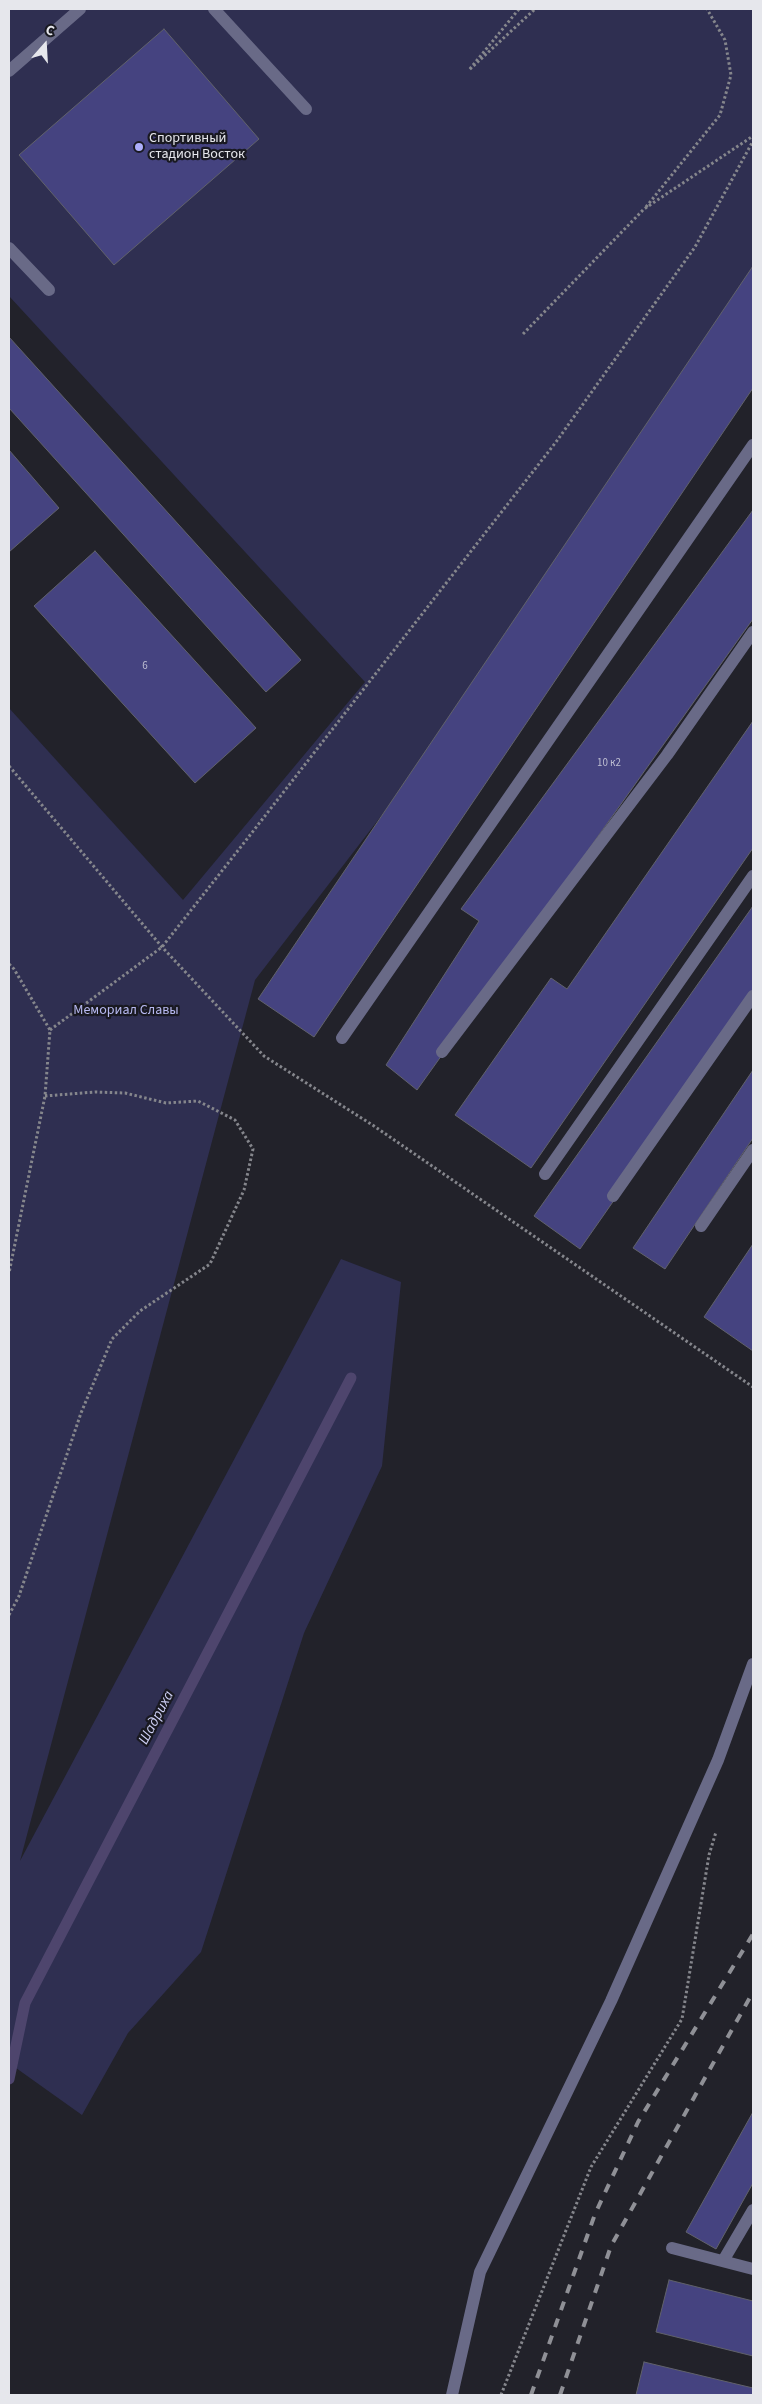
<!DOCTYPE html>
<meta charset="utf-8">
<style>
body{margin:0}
#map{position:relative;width:762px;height:2404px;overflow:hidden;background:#22222a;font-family:"Source Sans 3",sans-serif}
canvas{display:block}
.frame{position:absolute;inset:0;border:10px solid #e6e7ec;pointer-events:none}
.north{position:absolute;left:20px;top:20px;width:50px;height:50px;-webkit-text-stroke:4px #191921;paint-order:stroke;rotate:19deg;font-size:14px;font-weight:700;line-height:20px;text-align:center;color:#e6e7ec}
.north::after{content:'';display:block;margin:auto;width:18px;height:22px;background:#e6e7ec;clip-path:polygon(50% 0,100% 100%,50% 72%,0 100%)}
</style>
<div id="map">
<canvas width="762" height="2404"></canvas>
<div class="frame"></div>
<div class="north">С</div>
</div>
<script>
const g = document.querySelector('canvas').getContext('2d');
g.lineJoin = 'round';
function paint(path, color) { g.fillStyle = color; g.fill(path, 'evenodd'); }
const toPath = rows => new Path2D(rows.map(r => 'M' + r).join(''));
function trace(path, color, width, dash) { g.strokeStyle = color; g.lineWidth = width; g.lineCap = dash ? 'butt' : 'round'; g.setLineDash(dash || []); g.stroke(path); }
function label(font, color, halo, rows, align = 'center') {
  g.font = font + ' "Source Sans 3",sans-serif'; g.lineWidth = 4.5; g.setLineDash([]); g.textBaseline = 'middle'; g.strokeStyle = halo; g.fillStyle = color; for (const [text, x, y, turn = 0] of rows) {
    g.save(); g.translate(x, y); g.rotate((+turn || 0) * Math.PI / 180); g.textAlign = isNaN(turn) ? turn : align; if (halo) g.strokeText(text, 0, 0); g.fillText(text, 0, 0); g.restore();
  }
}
const green = toPath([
 [9,9,753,9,753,286,385,811,255,980,20,1861,341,1259,401,1282,382,1466,304,1633,201,1952,128,2033,82,2115,9,2063,9,708,183,900,365,682,9,296]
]);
const stream = toPath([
 [9,2079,25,2003,351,1378]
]);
const building = toPath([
 [164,29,259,139,114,265,19,155,164,29],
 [753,266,753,388,314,1037,258,999,753,266],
 [9,337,301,660,266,692,9,408,9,337],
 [9,450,59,508,9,552,9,450],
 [753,510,753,619,417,1090,386,1065,479,921,461,909,753,510],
 [95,551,256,728,195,783,34,606,95,551],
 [753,721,753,848,531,1168,455,1115,551,978,567,989,753,721],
 [753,906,753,1001,580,1249,534,1216,753,906],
 [753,1070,753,1138,665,1269,633,1248,753,1070],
 [753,1244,753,1351,704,1317,753,1244],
 [753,2112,753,2183,716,2249,686,2232,753,2112],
 [669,2280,753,2301,753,2356,656,2332,669,2280],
 [644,2362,753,2388,753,2395,636,2395,644,2362]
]);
const path = toPath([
 [519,9,469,70,535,9],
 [646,207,720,115,731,75,725,40,707,9],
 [523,334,644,209,753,136],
 [9,766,162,947,264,1056,374,1126,753,1387],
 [9,964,14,969,50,1030,45,1096,9,1273],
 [50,1030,162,947,247,839,556,442,695,247,753,141],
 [9,1615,19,1596,81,1413,112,1339,140,1311,210,1264,244,1190,253,1149,235,1120,198,1101,166,1103,125,1093,95,1092,45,1096],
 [501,2395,591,2167,682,2019,709,1855,716,1832]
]);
const minor = toPath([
 [214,9,306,109],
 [9,71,80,9],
 [9,248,49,290],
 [342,1038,753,445],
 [442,1052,667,755,753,632],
 [545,1174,753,876],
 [613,1196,753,996],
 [701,1226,753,1150],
 [672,2248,753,2269],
 [723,2261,753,2210],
 [452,2395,480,2272,611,2001,718,1760,753,1664]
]);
const rail = toPath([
 [531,2395,595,2214,638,2122,753,1934],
 [560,2395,611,2246,753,1992]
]);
const markers = [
 [139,147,5,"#adaefb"]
];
const numberNames = [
 ["6",145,667],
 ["10 к2",609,764]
];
const poiNames = [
 ["Спортивный",149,139],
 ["стадион Восток",149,155]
];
const parkNames = [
 ["Мемориал Славы",126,1011]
];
const waterNames = [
 ["Шадриха",157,1718,-62]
];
paint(green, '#2f2f51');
trace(stream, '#4e456d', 11);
paint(building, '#454380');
trace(building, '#61626b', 1);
trace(path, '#85868c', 3, [2.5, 2.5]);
trace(minor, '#696a87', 12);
trace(rail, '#8f9096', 4, [9, 9]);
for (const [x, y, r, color] of markers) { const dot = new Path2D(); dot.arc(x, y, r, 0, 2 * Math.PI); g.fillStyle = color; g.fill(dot); trace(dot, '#191921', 2); }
label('11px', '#bebed1', null, numberNames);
label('14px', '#e6e7ec', '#191921', poiNames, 'left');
label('14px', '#b7b9f1', '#191921', parkNames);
label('italic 15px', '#ced0f5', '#191921', waterNames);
</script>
